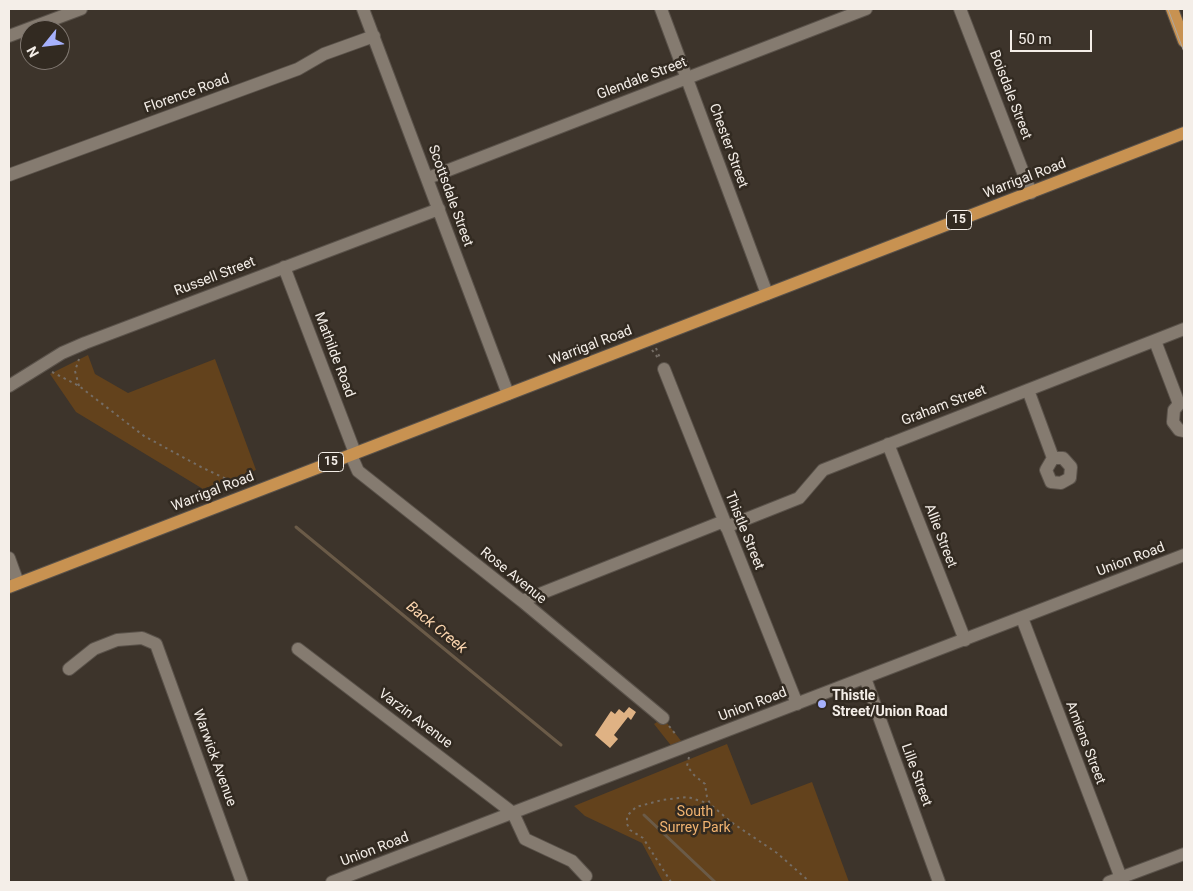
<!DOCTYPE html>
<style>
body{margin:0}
#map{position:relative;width:1193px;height:891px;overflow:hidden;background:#3d342b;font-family:Roboto,sans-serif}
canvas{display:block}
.frame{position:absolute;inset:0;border:10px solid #f4eee8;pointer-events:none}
.north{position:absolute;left:20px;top:20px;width:50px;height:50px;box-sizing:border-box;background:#322a21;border:1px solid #807871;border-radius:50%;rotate:241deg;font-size:14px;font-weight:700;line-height:20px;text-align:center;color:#f4eee8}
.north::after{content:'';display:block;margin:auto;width:18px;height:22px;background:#a6b1fc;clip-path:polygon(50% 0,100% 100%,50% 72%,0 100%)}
.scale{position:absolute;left:1010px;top:30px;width:82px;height:22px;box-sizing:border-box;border:2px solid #f4eee8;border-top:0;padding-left:6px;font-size:15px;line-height:18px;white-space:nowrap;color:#f4eee8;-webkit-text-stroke:4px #322a21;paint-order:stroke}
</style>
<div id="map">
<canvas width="1193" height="891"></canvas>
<div class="frame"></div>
<div class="north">N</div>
<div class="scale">50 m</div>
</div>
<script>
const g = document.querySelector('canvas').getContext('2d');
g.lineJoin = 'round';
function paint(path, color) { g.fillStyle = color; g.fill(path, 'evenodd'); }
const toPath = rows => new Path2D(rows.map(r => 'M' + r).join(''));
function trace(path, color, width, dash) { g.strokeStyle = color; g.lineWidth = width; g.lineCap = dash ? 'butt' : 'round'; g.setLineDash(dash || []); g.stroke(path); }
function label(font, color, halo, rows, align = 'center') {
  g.font = font + ' Roboto,sans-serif'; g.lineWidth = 5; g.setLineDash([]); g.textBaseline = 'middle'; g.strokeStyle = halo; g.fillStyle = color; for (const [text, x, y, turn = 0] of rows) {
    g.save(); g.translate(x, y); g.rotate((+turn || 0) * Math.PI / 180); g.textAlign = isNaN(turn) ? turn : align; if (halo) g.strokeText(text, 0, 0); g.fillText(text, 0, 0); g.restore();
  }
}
const green = toPath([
 [88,355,95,374,128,393,215,359,256,470,203,489,76,412,50,374],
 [663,718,682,742,673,748,654,724],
 [727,744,751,805,812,782,849,882,663,882,642,843,585,816,574,806]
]);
const stream = toPath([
 [296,527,561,745],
 [644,815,715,882]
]);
const building = toPath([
 [629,707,636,712,631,720,628,717,614,735,618,739,610,748,595,735,611,711,615,714,619,709,624,713]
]);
const path = toPath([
 [656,348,660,358],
 [652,350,658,358],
 [52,372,79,386,144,436,201,467,235,483],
 [79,386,75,371,79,359],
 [669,726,677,736],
 [689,757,687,766,694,775,705,784,707,797,710,804,731,822,777,853,810,882],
 [671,882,643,838,630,830,627,824,627,816,636,807,662,800,688,797,710,804]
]);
const minor = toPath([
 [363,9,508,394],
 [661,9,767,294],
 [960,9,1031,193],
 [9,36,81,9],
 [9,175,298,69,324,54,374,36],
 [428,178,866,9],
 [284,267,355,453],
 [1155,341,1179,404],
 [664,369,797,704],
 [9,386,62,353,85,343,439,209],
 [1028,390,1053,458,1046,470,1051,482,1061,483,1070,478,1071,467,1063,458,1053,458],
 [1179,404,1174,410,1173,422,1179,430,1184,431],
 [888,444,965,640],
 [351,455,358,471,522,601,663,718],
 [726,527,799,498,823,470,1184,329],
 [9,558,18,583],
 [522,601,724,521],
 [1022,618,1121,878],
 [298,649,513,813,525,839,572,861,586,876],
 [69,669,94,649,117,640,142,638,156,644,242,882],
 [865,678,939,882],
 [332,882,1184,555],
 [1109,882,1184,854]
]);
const major = toPath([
 [1172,9,1184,41],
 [9,587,1184,133]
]);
const tram = toPath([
 [1168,9,1184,52]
]);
const markers = [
 [822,704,5,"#a6b1fc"]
];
const shields = [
 [959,220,25],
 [331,462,25]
];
const shieldNames = [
 ["15",959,220],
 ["15",331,462]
];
const streetNames = [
 ["Glendale Street",642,79,-21],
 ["Florence Road",187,94,-20],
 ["Boisdale Street",1010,95,69],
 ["Chester Street",728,146,70],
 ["Warrigal Road",1025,179,-21],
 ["Scottsdale Street",450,196,70],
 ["Russell Street",215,277,-21],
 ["Warrigal Road",591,346,-21],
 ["Mathilde Road",334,355,69],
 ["Graham Street",944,406,-21],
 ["Warrigal Road",213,492,-21],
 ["Thistle Street",744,531,68],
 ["Allie Street",940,536,69],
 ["Union Road",1131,560,-21],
 ["Rose Avenue",513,576,39],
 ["Union Road",753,705,-21],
 ["Varzin Avenue",415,719,37],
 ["Amiens Street",1085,743,69],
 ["Warwick Avenue",214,758,70],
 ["Lille Street",916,775,70],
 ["Union Road",375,850,-21]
];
const poiNames = [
 ["Thistle",832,696],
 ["Street/Union Road",832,712]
];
const parkNames = [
 ["South",695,812],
 ["Surrey Park",695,828]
];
const waterNames = [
 ["Back Creek",436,628,39]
];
paint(green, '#63421c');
trace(stream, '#6b5b48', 3);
paint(building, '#dfb284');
trace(minor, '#5a524a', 14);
trace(major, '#5a524a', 14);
trace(path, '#756d65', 2, [2.5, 4]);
trace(minor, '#857b70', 12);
trace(major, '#c89251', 12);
trace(tram, '#afa8a0', 1);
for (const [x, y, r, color] of markers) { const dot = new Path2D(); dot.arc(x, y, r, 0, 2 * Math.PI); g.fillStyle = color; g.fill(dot); trace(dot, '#322a21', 2); }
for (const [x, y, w] of shields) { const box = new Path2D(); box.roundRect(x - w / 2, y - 9.5, w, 19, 4); g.fillStyle = '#322a21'; g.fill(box); trace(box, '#f4eee8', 1); }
label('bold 12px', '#f4eee8', null, shieldNames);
label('14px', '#f4eee8', '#322a21', streetNames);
label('bold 14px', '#f4eee8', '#322a21', poiNames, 'left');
label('14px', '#f2b471', '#322a21', parkNames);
label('italic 15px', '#fcd6af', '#322a21', waterNames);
</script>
